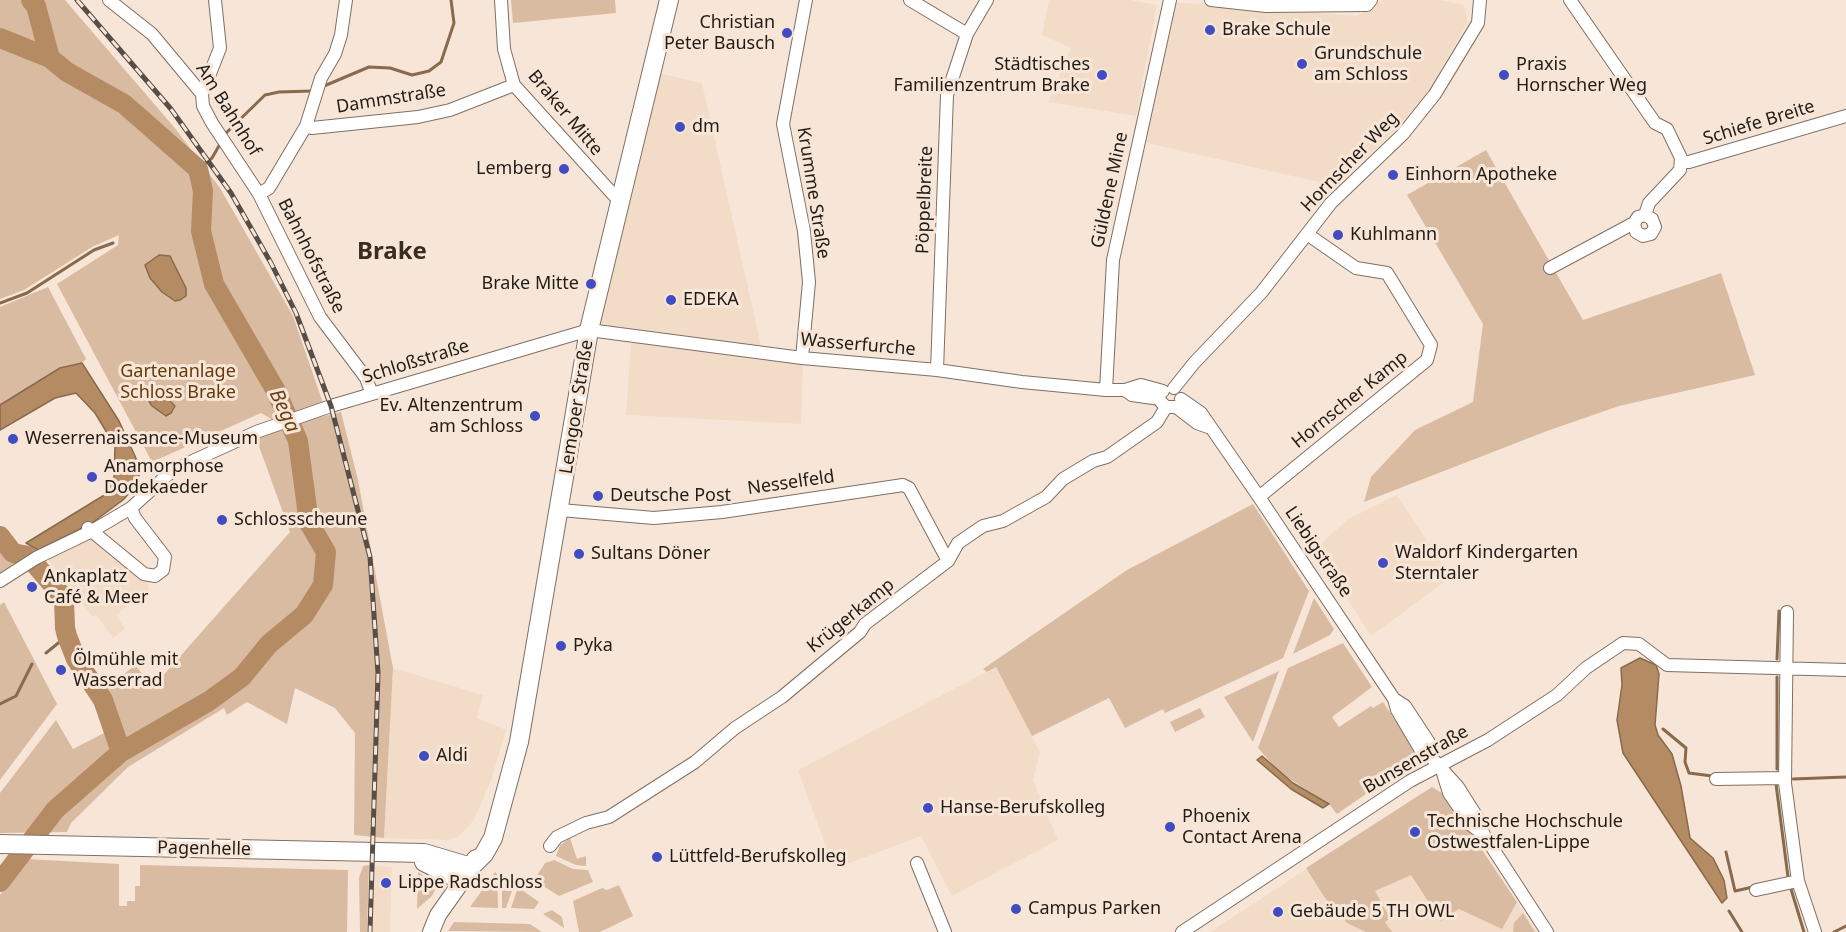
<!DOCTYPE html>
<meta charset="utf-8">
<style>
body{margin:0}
canvas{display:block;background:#f7e6d7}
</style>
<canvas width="1846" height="932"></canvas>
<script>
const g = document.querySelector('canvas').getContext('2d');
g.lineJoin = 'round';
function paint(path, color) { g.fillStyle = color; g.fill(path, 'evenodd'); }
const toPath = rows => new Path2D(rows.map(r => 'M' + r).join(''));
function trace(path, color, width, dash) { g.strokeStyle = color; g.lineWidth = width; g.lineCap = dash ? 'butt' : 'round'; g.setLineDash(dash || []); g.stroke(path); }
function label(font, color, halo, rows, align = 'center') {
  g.font = font + ' "Noto Sans",sans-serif'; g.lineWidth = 6; g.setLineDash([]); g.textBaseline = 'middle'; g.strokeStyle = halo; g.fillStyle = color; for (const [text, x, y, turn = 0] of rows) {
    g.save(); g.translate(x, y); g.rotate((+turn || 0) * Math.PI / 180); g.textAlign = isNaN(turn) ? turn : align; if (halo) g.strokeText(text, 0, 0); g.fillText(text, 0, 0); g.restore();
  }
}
const built = toPath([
 [1049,0,1130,0,1157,5,1136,116,1048,102,1071,48,1042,35],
 [1382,0,1441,0,1464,5,1468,22,1419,107,1336,186,1143,142,1174,2,1357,16],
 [659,73,702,83,764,359,803,363,801,424,626,415,631,343,594,337],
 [1397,495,1451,577,1371,636,1315,549,1348,519],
 [91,535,147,580,149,589,116,615,125,629,113,638,96,615,93,617,46,557],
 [996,667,1040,752,1033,780,1058,840,952,896,921,836,834,869,798,770],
 [393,668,483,695,477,718,506,730,491,781,474,820,458,837,447,840,384,838],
 [1432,787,1445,795,1537,932,1210,932],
 [369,865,392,867,390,932,367,932]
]);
const green = toPath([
 [0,0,65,0,174,127,220,188,293,316,323,403,273,420,261,413,152,462,57,284,118,245,119,235,92,247,24,290,0,299,0,42,30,49,33,40,0,34],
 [511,0,615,0,616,13,513,23],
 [1486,150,1583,320,1721,273,1755,375,1619,406,1547,431,1364,502,1371,477,1415,430,1473,402,1483,324,1407,195],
 [48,287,86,359,82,363,60,368,0,405,0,307],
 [341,412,358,480,393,668,384,838,354,835,355,733,335,708,295,688,287,724,247,702,227,715,224,708,128,767,71,823,67,832,0,833,0,793,56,720,73,749,110,730,102,707,94,694,111,685,135,665,153,687,290,532,256,438,304,421],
 [1253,504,1309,591,1283,658,1165,713,1163,709,1125,728,1109,698,1032,736,996,667,987,672,983,669,1127,570],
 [0,546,15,565,0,573],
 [1314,598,1334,629,1330,635,1293,654],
 [4,602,57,704,0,780,0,605],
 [1343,643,1372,687,1332,717,1339,727,1371,706,1373,708,1383,702,1417,754,1415,760,1337,814,1329,804,1279,772,1258,748,1288,668],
 [1279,671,1253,742,1224,697],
 [1200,708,1205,717,1175,732,1170,722],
 [1432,787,1445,795,1517,902,1502,929,1459,909,1441,921,1411,875,1375,891,1390,918,1385,922,1392,932,1366,932,1347,923,1325,898,1306,868],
 [570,838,577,859,586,856,586,866,576,865,556,856,560,845],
 [26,859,119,864,119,906,127,906,127,901,135,901,135,886,140,886,140,865,348,870,347,932,0,932,0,895],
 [554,860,573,869,588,870,593,882,559,896,534,880,545,863],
 [369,865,367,932,360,932,359,878,363,866],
 [418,872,427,878,435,890,432,896,417,909],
 [495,872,497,874,498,908,470,907],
 [502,877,514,885,506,908,502,908],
 [619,885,633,916,600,932,579,932,573,901,602,888,607,890],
 [518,887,539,902,534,909,511,908],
 [552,910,562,917,564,928,543,914],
 [1523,913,1535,932,1513,932,1514,923],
 [454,922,530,924,542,932,448,931]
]);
const water = toPath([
 [159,255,170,256,186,288,186,296,180,300,175,301,162,292,150,278,145,265,159,255],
 [82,363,119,421,140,467,138,483,123,500,92,523,38,550,26,543,106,494,114,477,115,446,95,413,76,393,55,398,0,430,0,405,60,368,82,363],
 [154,389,158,389,175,406,171,413,166,416,152,406,149,401,149,392,154,389],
 [1640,658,1656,665,1659,674,1655,725,1658,735,1672,754,1681,786,1690,838,1713,858,1724,880,1727,898,1722,903,1623,753,1617,720,1622,685,1621,668,1640,658],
 [1262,756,1293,783,1329,804,1323,808,1291,789,1257,760,1262,756]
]);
const stream = toPath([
 [324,86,369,67,390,68,412,75,429,71,441,62,454,23,451,0],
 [224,135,265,95,279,92,312,91],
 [198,169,212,158,220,144],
 [0,303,27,293,94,250,113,243],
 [46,653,67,636],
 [1777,659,1779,611],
 [0,704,16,696,32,664],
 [1663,729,1686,748,1685,762,1689,773,1712,776],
 [1777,769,1777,677],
 [1793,779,1846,777],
 [1776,784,1788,877],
 [1726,852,1735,891,1753,887],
 [1791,889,1804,932],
 [1729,911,1742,932],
 [1834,932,1846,926]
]);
const river = toPath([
 [31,0,36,6,50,58,67,72,124,104,198,169,203,191,201,231,214,284,276,391,298,441,309,523,326,552,323,585,304,615,269,644,242,677,209,701,121,752],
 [0,38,50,58],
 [0,536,13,553,28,556,64,598,65,628,67,636,76,659,103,700,121,752,55,810,0,882]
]);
const minor = toPath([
 [109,0,152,34,202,94,203,106,212,123,259,194,320,317,366,378,372,394],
 [501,0,504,49,514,85,620,202],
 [910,0,967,34,987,0],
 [1211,0,1266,6,1367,5,1371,0],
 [1570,0,1655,123,1667,129,1681,158,1680,170,1649,203,1645,215,1638,217,1634,223,1636,232,1643,236,1651,234,1655,227,1652,219,1645,215],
 [202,94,220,48,215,0],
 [306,126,312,128,418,117,450,110,514,85],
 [1681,162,1689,162,1846,116],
 [259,194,269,188,306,126,321,78,335,54,341,35,346,0],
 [1550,268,1634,223],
 [802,358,809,282,804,231,783,124,806,0],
 [937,370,947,95,967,34],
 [1174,388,1194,363,1261,293,1331,203,1403,134,1435,94,1478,23,1480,0],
 [1106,390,1113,260,1170,0],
 [1125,390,1132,395,1160,399],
 [1181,399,1201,413,1259,497,1394,699,1397,710,1423,754,1431,757,1458,787,1477,817,1484,835,1547,932],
 [1161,402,1166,407,1176,407,1197,423,1208,427],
 [256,432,331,406,589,330,802,358,937,370,1022,382,1106,390,1125,390,1141,385,1163,391],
 [1259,497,1427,360,1431,345,1387,273,1356,268,1307,234],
 [560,510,654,518,722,512,903,485,909,488,948,561],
 [88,528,144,574,155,576,163,570,165,557,135,518,131,508],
 [0,581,36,558,92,531,131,508,173,470,254,433],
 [1787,612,1785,783,1798,881,1815,932],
 [1394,699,1405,706,1428,741,1432,749,1431,757],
 [1443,773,1449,793,1471,825,1483,834],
 [1716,779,1785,778],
 [550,846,557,837,586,823,609,817,695,762,735,728,782,697,860,632,865,624,948,561,958,543,983,526,1003,521,1046,497,1063,479,1093,461,1107,457,1157,422,1166,407],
 [917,863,945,932],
 [1756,890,1798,881],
 [1182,932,1410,781,1488,740,1557,695,1586,668,1623,643,1639,644,1667,665,1846,670]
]);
const tertiary = toPath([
 [431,932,438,915,462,881]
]);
const secondary = toPath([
 [0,844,424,853,471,867],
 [424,862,462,881,476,859],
 [471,867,484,854,493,838,519,742,589,330,669,0]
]);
const rail = toPath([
 [77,0,171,109,231,193,271,263,296,313,331,406,370,557,378,673,370,932]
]);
const markers = [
 [1210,30,6,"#424cc1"],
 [787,33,6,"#424cc1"],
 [1302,64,6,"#424cc1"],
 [1102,75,6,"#424cc1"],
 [1504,75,6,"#424cc1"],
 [680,127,6,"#424cc1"],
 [564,169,6,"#424cc1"],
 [1393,175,6,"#424cc1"],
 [1338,235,6,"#424cc1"],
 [591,284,6,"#424cc1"],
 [671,300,6,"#424cc1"],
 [535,416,6,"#424cc1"],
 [13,439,6,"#424cc1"],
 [92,477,6,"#424cc1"],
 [598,496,6,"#424cc1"],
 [222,520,6,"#424cc1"],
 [579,554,6,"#424cc1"],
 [1383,563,6,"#424cc1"],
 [32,587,6,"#424cc1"],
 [561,646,6,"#424cc1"],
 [61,670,6,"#424cc1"],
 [424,756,6,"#424cc1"],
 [928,808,6,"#424cc1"],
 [1170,827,6,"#424cc1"],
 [1415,832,6,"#424cc1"],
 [657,857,6,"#424cc1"],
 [386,883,6,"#424cc1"],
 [1016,909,6,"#424cc1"],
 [1278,912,6,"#424cc1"]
];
const poiNames = [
 ["Christian",775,23,"right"],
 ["Peter Bausch",775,44,"right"],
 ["Brake Schule",1222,30],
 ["Grundschule",1314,54],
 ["am Schloss",1314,75],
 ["Städtisches",1090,65,"right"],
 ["Familienzentrum Brake",1090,86,"right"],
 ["Praxis",1516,65],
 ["Hornscher Weg",1516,86],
 ["dm",692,127],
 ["Lemberg",552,169,"right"],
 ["Einhorn Apotheke",1405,175],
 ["Kuhlmann",1350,235],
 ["Brake Mitte",579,284,"right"],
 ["EDEKA",683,300],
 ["Ev. Altenzentrum",523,406,"right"],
 ["am Schloss",523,427,"right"],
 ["Weserrenaissance-Museum",25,439],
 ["Anamorphose",104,467],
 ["Dodekaeder",104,488],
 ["Deutsche Post",610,496],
 ["Schlossscheune",234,520],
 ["Waldorf Kindergarten",1395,553],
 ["Sterntaler",1395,574],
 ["Sultans Döner",591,554],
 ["Ankaplatz",44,577],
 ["Café & Meer",44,598],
 ["Pyka",573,646],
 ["Ölmühle mit",73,660],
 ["Wasserrad",73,681],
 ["Aldi",436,756],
 ["Hanse-Berufskolleg",940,808],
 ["Phoenix",1182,817],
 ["Contact Arena",1182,838],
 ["Technische Hochschule",1427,822],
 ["Ostwestfalen-Lippe",1427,843],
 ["Lüttfeld-Berufskolleg",669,857],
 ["Lippe Radschloss",398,883],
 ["Campus Parken",1028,909],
 ["Gebäude 5 TH OWL",1290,912]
];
const streetNames = [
 ["Dammstraße",391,99,-9],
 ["Am Bahnhof",228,110,58],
 ["Braker Mitte",565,113,50],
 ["Schiefe Breite",1759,123,-17],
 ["Hornscher Weg",1350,162,-46],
 ["Güldene Mine",1110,190,-78],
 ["Krumme Straße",813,193,81],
 ["Pöppelbreite",925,200,-88],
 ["Bahnhofstraße",311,256,63],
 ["Wasserfurche",858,345,5],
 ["Schloßstraße",416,362,-17],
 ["Hornscher Kamp",1350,400,-39],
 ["Lemgoer Straße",577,407,-81],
 ["Nesselfeld",791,483,-8],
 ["Liebigstraße",1318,552,56],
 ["Krügerkamp",851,616,-39],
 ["Bunsenstraße",1416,760,-30],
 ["Pagenhelle",204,849,1]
];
const parkNames = [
 ["Gartenanlage",178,372],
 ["Schloss Brake",178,393]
];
const waterNames = [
 ["Bega",284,411,65]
];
const districtNames = [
 ["Brake",392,252]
];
paint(built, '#f3dcc7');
paint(green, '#d9bba1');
paint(water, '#b58b64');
trace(water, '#896a4d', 1.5);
trace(stream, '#896a4d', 3);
trace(river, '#b58b64', 20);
trace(minor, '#7f7063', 14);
trace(tertiary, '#7f7063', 18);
trace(secondary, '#7f7063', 20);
trace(minor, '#fff', 12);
trace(tertiary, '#fff', 16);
trace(secondary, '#fff', 18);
trace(rail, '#574e47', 5);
trace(rail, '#f7e6d7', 3, [9]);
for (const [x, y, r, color] of markers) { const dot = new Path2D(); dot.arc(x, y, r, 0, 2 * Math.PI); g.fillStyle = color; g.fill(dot); trace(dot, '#f7e6d7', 2); }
label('18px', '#221c17', '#f7e6d7', poiNames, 'left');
label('18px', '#221c17', '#f7e6d7', streetNames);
label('18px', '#653b0b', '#f7e6d7', parkNames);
label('italic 20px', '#6c4214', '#f7e6d7', waterNames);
label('bold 24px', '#392c21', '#f7e6d7', districtNames);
</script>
